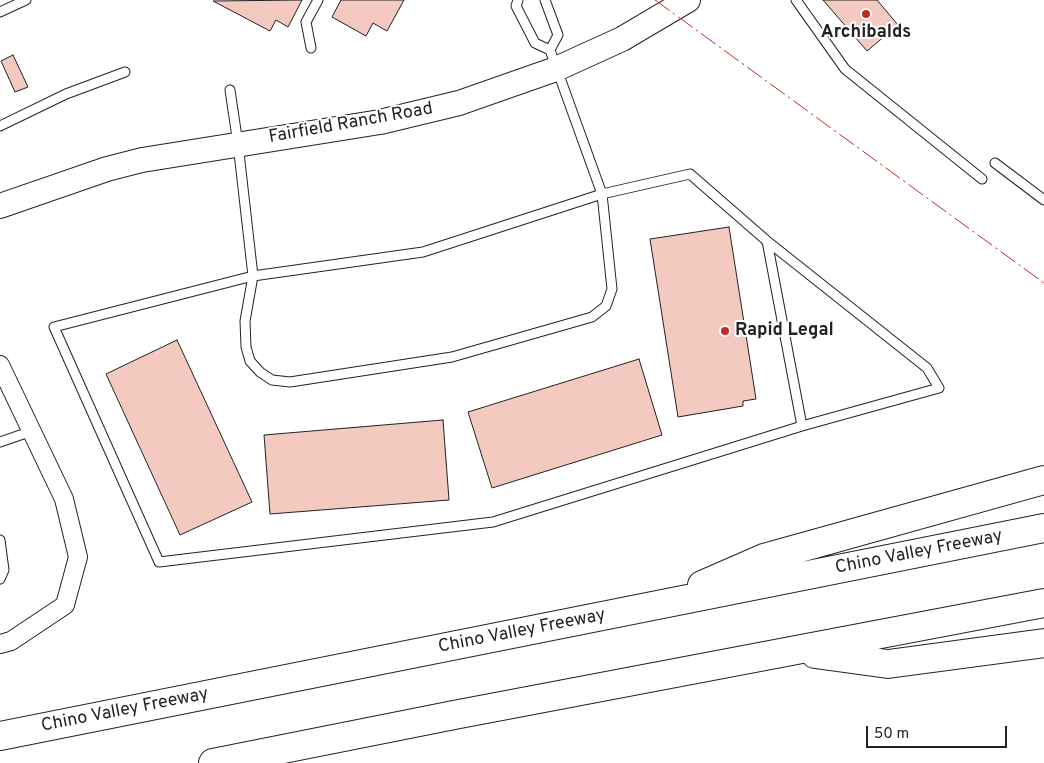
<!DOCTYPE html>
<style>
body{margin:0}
#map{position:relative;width:1044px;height:763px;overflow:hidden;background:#fff;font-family:Overpass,sans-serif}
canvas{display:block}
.scale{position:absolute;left:866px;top:726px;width:141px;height:22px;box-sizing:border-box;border:2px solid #222;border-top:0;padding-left:6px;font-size:15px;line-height:18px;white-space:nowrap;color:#222;-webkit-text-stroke:4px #fff;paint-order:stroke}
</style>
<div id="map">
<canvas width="1044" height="763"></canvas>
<div class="scale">50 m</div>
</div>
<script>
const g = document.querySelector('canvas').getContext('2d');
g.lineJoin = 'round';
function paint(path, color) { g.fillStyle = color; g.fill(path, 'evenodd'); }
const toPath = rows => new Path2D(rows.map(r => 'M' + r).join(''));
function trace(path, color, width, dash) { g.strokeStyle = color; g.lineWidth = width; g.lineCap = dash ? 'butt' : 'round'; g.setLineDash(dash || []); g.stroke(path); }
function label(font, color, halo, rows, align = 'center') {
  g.font = font + ' Overpass,sans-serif'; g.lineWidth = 4; g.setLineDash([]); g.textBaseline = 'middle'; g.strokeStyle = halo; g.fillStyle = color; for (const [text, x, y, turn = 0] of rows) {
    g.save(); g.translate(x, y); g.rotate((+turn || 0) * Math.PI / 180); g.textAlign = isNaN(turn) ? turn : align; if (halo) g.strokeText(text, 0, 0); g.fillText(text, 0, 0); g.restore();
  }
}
const building = toPath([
 [302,0,288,27,276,20,270,31,213,1,302,0],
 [341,0,404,0,387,31,373,23,366,36,332,17,341,0],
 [823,0,877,0,898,25,867,51,823,0],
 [13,55,28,87,15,92,1,61,13,55],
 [729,227,756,399,743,401,743,406,678,417,650,239,729,227],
 [177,340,252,502,180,535,106,374,177,340],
 [639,359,662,435,492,488,468,412,639,359],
 [443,420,449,500,270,514,264,435,443,420]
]);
const lane = toPath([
 [518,0,516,6,535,43,550,50,558,35,545,0],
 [796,0,845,69,982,179],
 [0,12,26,0],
 [311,48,306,22,318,0],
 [230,90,238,144,253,276,54,327,159,562,493,522,802,426,939,388,927,368,767,241,690,174,602,194,550,50],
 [0,126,66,94,125,72],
 [995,163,1044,200],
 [602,194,612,289,606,306,592,317,452,357,290,382,272,380,260,372,250,361,246,347,245,321,253,276,423,252,602,194],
 [767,241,802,426],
 [0,442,32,431],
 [0,540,4,570,0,579]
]);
const street = toPath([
 [0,365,64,499,78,557,65,605,11,641,0,644]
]);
const secondary = toPath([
 [0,206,107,169,142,160,380,122,459,103,556,69,622,39,688,0]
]);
const highway = toPath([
 [702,585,764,558,1044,480],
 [815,654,888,664,1044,643],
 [0,736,1044,528],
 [213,763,454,715,1044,603]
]);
const power = toPath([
 [655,0,1044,283]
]);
const markers = [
 [866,14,5,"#c62828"],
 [725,331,5,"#c62828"]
];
const poiNames = [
 ["Archibalds",866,33],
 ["Rapid Legal",735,331,"left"]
];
const streetNames = [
 ["Fairfield Ranch Road",351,124,-10],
 ["Chino Valley Freeway",919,553,-11],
 ["Chino Valley Freeway",522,632,-11],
 ["Chino Valley Freeway",125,711,-11]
];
paint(building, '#f3c9c0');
trace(building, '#222', 1);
trace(lane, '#222', 11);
trace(street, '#222', 20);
trace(secondary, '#222', 26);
trace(highway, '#222', 30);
trace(lane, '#fff', 9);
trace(street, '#fff', 18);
trace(secondary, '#fff', 24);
trace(highway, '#fff', 28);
trace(power, '#c62828', 1, [18, 4, 2.5, 4]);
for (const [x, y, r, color] of markers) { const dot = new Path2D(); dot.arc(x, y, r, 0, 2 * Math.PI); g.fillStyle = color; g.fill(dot); trace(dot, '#fff', 2); }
label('bold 18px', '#222', '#fff', poiNames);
label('18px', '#222', '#fff', streetNames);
</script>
